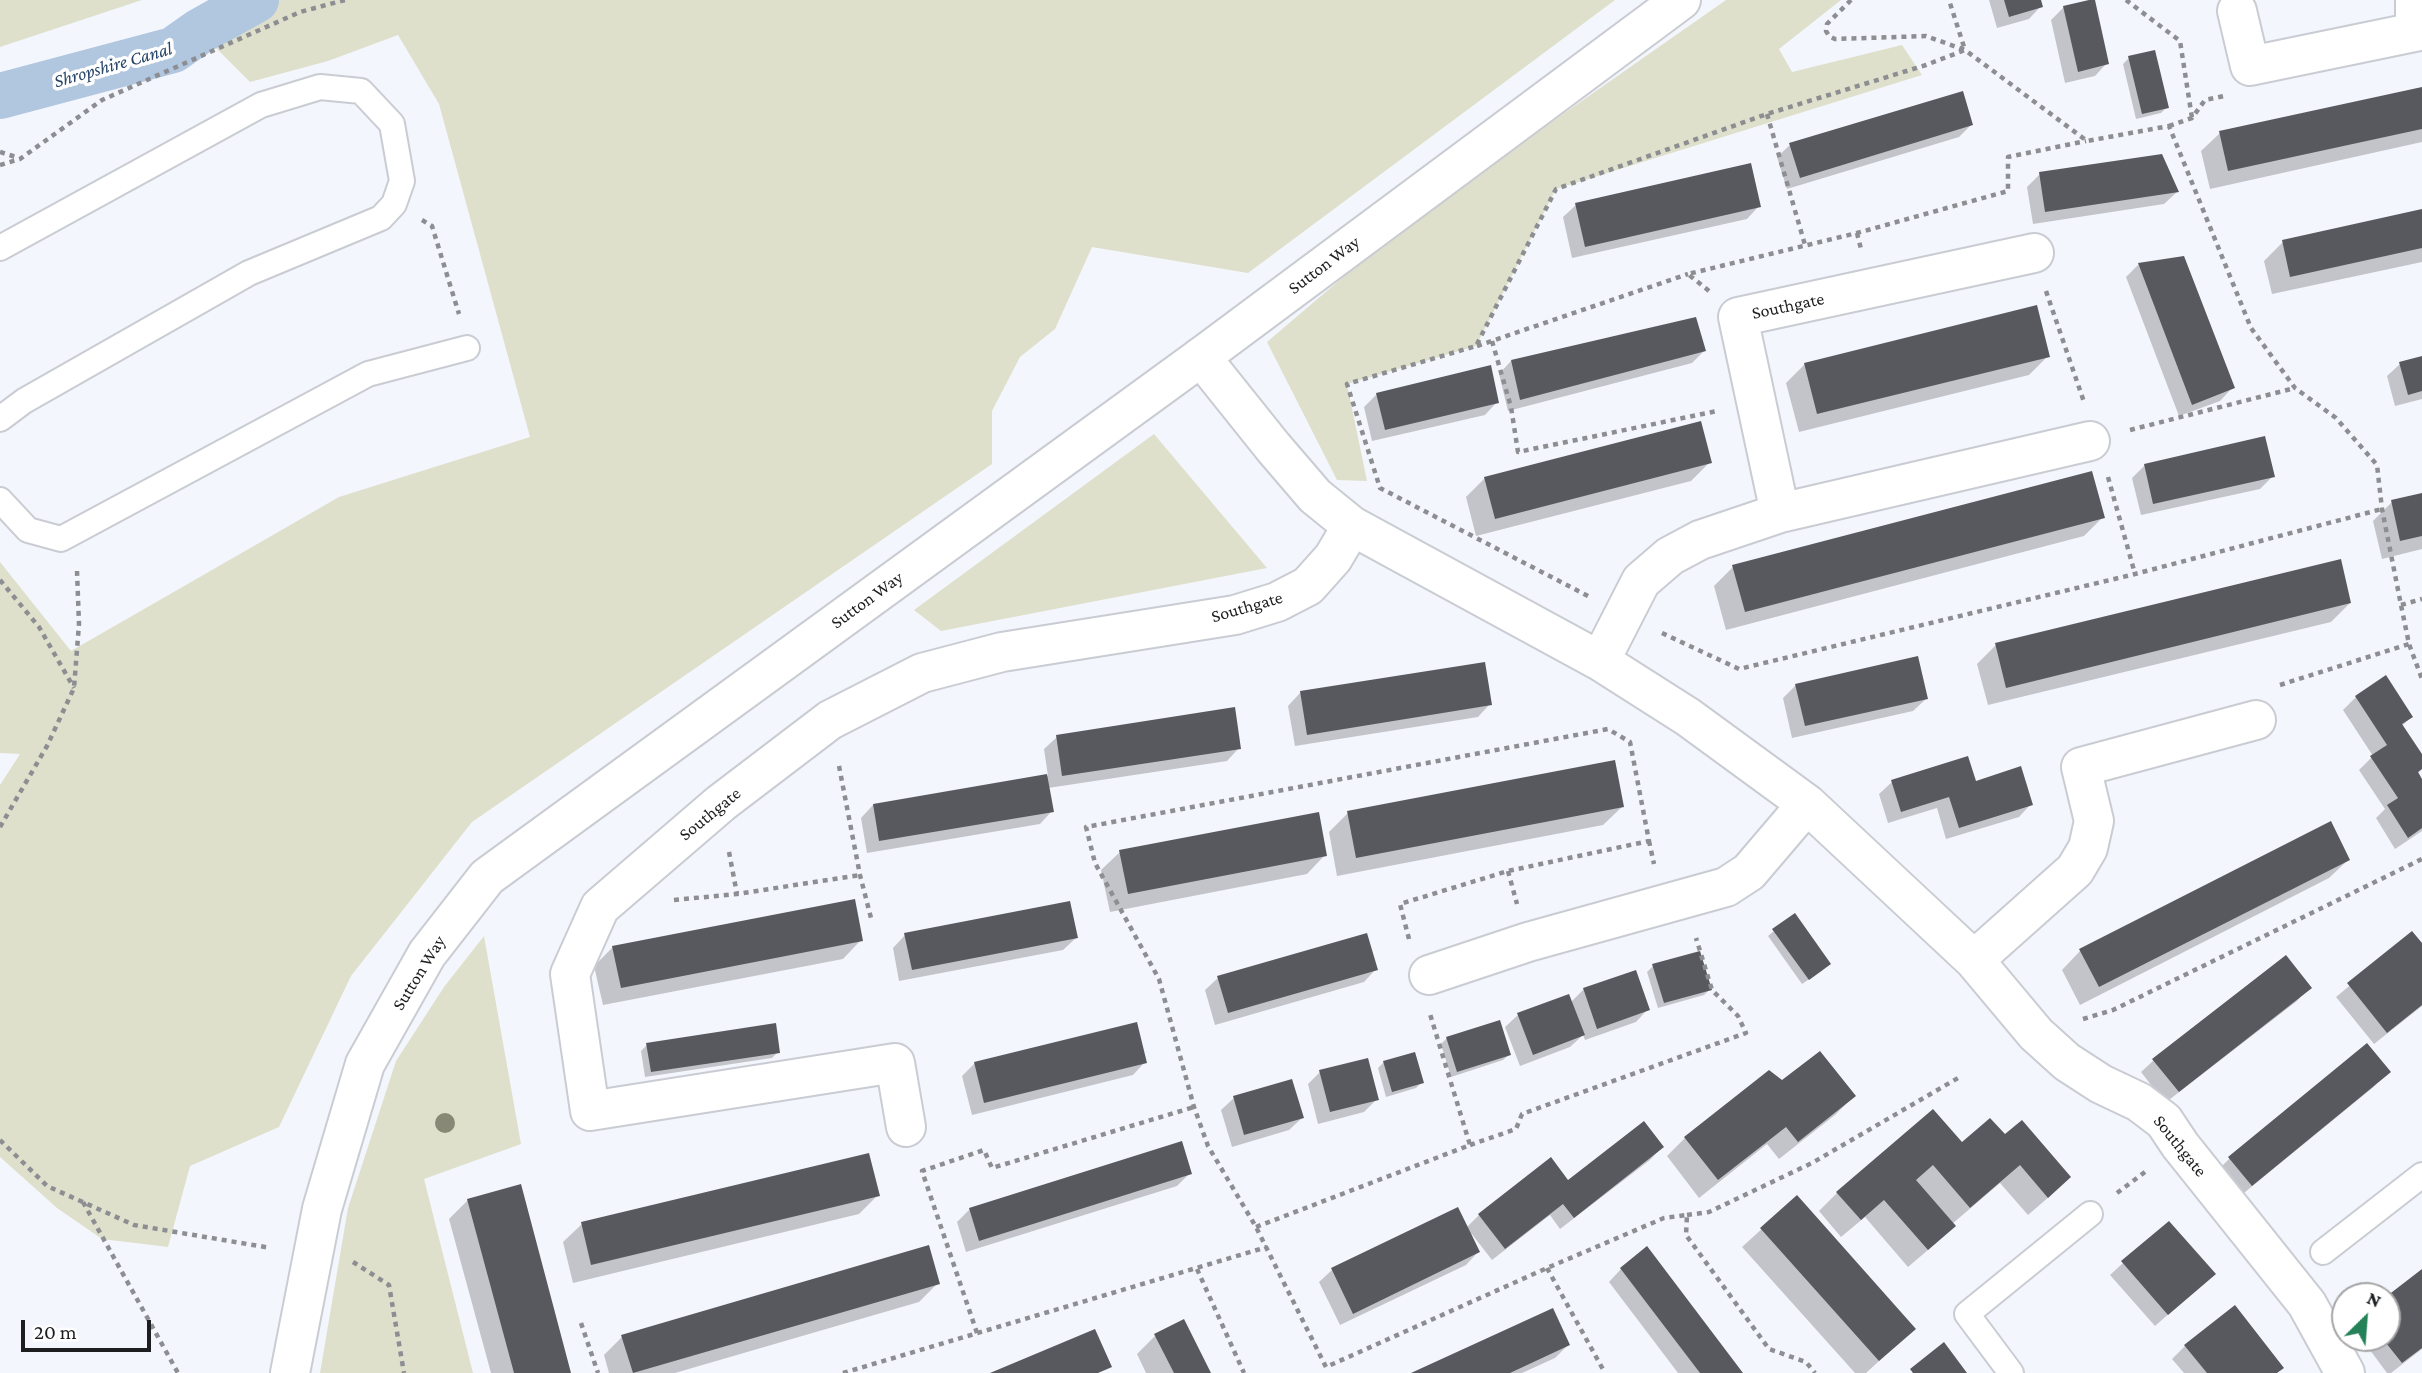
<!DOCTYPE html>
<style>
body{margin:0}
#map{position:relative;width:2422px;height:1373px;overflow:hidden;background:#f3f6fc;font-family:"Crimson Pro",serif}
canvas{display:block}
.north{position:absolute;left:2331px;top:1282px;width:70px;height:70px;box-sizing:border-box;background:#fff;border:2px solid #a5a5a6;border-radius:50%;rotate:25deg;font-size:19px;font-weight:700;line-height:28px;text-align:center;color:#1d1e20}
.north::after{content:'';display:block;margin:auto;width:24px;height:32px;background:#258158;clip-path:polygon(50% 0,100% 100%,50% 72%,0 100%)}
.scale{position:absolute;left:21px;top:1320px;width:130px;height:32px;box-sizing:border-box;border:4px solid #1d1e20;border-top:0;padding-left:9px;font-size:21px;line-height:24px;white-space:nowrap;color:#1d1e20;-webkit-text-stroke:5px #fff;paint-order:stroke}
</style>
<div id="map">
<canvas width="2422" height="1373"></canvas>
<div class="north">N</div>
<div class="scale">20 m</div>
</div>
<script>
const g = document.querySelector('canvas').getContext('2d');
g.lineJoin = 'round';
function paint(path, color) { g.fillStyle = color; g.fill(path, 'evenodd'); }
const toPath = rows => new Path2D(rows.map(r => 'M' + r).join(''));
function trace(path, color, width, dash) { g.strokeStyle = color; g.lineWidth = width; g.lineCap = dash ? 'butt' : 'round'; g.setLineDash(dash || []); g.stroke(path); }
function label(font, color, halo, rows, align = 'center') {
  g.font = font + ' "Crimson Pro",serif'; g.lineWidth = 7; g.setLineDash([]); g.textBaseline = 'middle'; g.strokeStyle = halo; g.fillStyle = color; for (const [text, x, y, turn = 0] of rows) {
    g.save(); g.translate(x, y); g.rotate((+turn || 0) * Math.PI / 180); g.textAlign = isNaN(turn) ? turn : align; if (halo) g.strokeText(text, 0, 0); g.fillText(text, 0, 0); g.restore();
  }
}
const green = toPath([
 [0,0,142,0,0,47],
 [259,0,1615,0,1248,273,1092,247,1055,329,1020,357,992,411,992,464,472,822,351,976,279,1127,190,1166,168,1247,102,1239,57,1208,0,1157,0,785,20,754,0,753,0,562,71,651,339,497,530,437,439,104,398,35,328,61,250,82,188,20],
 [1726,0,1841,0,1779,49,1792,72,1902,45,1922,75,1556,189,1476,346,1347,384,1367,481,1337,480,1267,342,1403,226],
 [1154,434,1267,568,941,631,914,610],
 [484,936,521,1144,424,1179,473,1373,320,1373,348,1208,396,1061,444,987]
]);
const shadow = toPath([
 [1989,0,2039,0,2041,6,2029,19,1997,28],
 [2064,7,2107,63,2095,76,2065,83,2051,20],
 [2129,58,2167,107,2161,113,2136,119,2123,64],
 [2422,88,2422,142,2210,189,2201,151,2220,133],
 [1971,125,1959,137,1787,189,1777,157,1790,145],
 [2040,174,2177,192,2164,204,2033,224,2027,187],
 [1576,205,1759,206,1747,219,1572,258,1563,217],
 [2422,211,2422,262,2272,294,2264,261,2283,242],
 [2139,264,2232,388,2220,401,2179,416,2126,277],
 [1704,351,1692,363,1508,411,1499,374,1511,361],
 [2048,356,2029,375,1799,432,1786,383,1805,364],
 [2422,358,2422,399,2395,406,2387,376,2400,364],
 [1377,394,1497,402,1485,415,1372,441,1364,407],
 [1710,462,1691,481,1476,536,1466,497,1485,478],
 [2145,465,2273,476,2260,489,2141,515,2132,478],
 [2422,495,2422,549,2382,559,2373,521,2392,502],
 [2103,517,2084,536,1726,630,1714,586,1733,567],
 [2350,603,2331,622,1988,705,1977,664,1996,645],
 [2385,678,2411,717,2402,726,2422,757,2422,769,2417,774,2422,783,2422,831,2395,849,2376,818,2385,809,2359,770,2373,756,2343,710,2356,697],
 [1796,685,1926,699,1913,711,1792,738,1783,698],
 [1300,693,1490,704,1478,717,1295,746,1288,706],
 [1057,737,1239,748,1227,761,1048,788,1052,811,1040,824,867,853,861,818,873,805,1048,776,1044,749],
 [1892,782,1975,783,2031,804,2019,817,1946,839,1937,808,1888,823,1879,794],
 [1622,807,1603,825,1337,876,1329,832,1348,813],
 [1120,852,1325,855,1307,874,1110,912,1101,870],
 [2348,860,2329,878,2080,1005,2062,970,2080,951],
 [1774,931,1823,970,1802,984,1768,936],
 [2412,934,2422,946,2422,1006,2374,1044,2336,997],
 [905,935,1076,938,1063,950,899,981,893,948],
 [861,940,843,959,603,1005,594,966,613,947],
 [1653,966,1710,989,1704,995,1658,1008,1647,972],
 [1376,969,1364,982,1215,1025,1205,990,1218,978],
 [2309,988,2297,1001,2165,1103,2141,1072,2154,1060],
 [1584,989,1648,1009,1636,1022,1585,1040,1583,1035,1570,1047,1520,1066,1505,1027,1518,1015,1570,1003],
 [1447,1038,1509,1055,1503,1060,1451,1077,1441,1044],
 [647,1045,778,1052,772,1058,645,1077,641,1051],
 [1145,1062,1133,1075,972,1115,962,1076,975,1063],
 [1384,1062,1422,1082,1416,1088,1386,1097,1378,1068],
 [1320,1072,1377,1099,1364,1112,1318,1124,1308,1084],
 [1782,1082,1854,1096,1835,1115,1779,1159,1767,1144,1699,1198,1667,1156,1685,1138],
 [2376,1085,2239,1197,2217,1171,2230,1158],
 [1234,1098,1302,1118,1289,1130,1232,1147,1221,1110],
 [1990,1120,2050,1196,2028,1215,2000,1183,1952,1224,1953,1226,1935,1244,1908,1267,1865,1217,1841,1237,1819,1211,1837,1193,1962,1145],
 [1662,1147,1650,1160,1560,1229,1550,1215,1492,1260,1471,1233,1478,1252,1466,1265,1340,1325,1319,1282,1332,1270,1466,1228,1479,1215],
 [1190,1173,1177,1186,966,1252,957,1222,970,1209],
 [878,1195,859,1214,573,1283,563,1242,582,1224],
 [1797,1197,1914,1329,1866,1373,1855,1373,1742,1247],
 [468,1200,569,1373,491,1373,449,1219],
 [2123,1263,2214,1274,2155,1326,2110,1275],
 [1621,1269,1741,1373,1678,1373,1609,1282],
 [2422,1271,2422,1349,2391,1373,2387,1373,2361,1338,2387,1338,2387,1298],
 [938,1283,919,1302,675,1373,609,1373,604,1355,622,1337],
 [1155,1336,1209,1373,1146,1373,1137,1354],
 [1568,1345,1555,1358,1522,1373,1415,1373],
 [2185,1346,2276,1373,2184,1373,2172,1359]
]);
const canal = toPath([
 [0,96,173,50,200,31,256,0]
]);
const building = toPath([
 [2004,0,2041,0,2043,7,2009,17],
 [2089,0,2095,0,2109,64,2078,72,2063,6],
 [2155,50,2169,108,2142,114,2128,56],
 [2422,87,2422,129,2228,171,2219,131],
 [1963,91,1973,125,1800,178,1789,143],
 [2162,154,2179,192,2045,212,2039,172],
 [1751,163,1761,207,1585,247,1575,203],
 [2422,209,2422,248,2290,277,2282,240],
 [2184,256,2235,388,2192,405,2138,263],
 [2037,305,2050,357,1817,414,1804,363],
 [1696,317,1706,351,1520,400,1511,360],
 [2422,356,2422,391,2408,395,2399,362],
 [1491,365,1499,403,1385,430,1376,393],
 [1701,421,1712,463,1495,519,1484,477],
 [2265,436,2275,477,2153,504,2144,464],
 [2092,471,2105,518,1745,612,1732,565],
 [2422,493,2422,536,2400,541,2391,500],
 [2341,559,2351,603,2006,688,1995,643],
 [1918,656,1928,699,1805,726,1795,684],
 [1485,662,1492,705,1307,735,1300,691],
 [2386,675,2413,717,2402,724,2422,754,2422,769,2418,772,2422,779,2422,828,2408,838,2387,805,2398,798,2370,756,2387,745,2355,696],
 [1235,707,1241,749,1062,776,1056,735],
 [1968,756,1976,781,2021,766,2033,805,1959,828,1949,797,1901,812,1891,780],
 [1615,760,1624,807,1356,858,1347,811],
 [1047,774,1054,812,879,841,873,804],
 [1319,812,1327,856,1128,894,1119,850],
 [2331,821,2350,860,2099,987,2079,949],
 [855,899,863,941,621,988,612,946],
 [1070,901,1078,938,912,970,904,933],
 [1795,913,1831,964,1809,980,1772,929],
 [2412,931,2422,943,2422,1005,2387,1033,2347,983],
 [1367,933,1378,970,1228,1013,1217,976],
 [1700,951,1712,990,1664,1003,1652,964],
 [2286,955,2312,988,2179,1092,2152,1059],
 [1636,970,1650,1010,1597,1029,1583,988],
 [1569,994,1585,1035,1533,1055,1517,1013],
 [1500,1020,1511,1055,1457,1072,1446,1037],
 [1137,1022,1147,1063,984,1103,974,1062],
 [776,1023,780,1053,651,1072,646,1043],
 [2367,1043,2391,1072,2252,1186,2228,1157],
 [1820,1051,1856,1096,1798,1142,1786,1127,1718,1180,1684,1137,1769,1070,1782,1080],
 [1415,1052,1424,1083,1392,1092,1383,1061],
 [1368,1058,1379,1100,1330,1112,1319,1070],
 [1292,1079,1304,1118,1244,1135,1233,1096],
 [1933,1109,1962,1142,1990,1118,2005,1134,2022,1120,2071,1177,2048,1198,2020,1165,1970,1208,1933,1165,1916,1180,1956,1226,1928,1250,1884,1200,1861,1220,1836,1192],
 [1644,1121,1664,1147,1574,1218,1563,1204,1505,1249,1478,1214,1551,1157,1568,1180],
 [1182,1141,1192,1174,979,1241,969,1208],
 [869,1153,880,1196,591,1265,581,1222],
 [521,1184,571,1373,514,1373,467,1199],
 [1797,1195,1916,1329,1879,1361,1760,1228],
 [1458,1207,1480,1252,1353,1314,1331,1268],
 [2169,1221,2216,1274,2168,1315,2121,1261],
 [929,1245,940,1284,633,1373,621,1335],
 [1647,1246,1743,1373,1700,1373,1620,1268],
 [2422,1269,2422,1348,2402,1363,2382,1338,2387,1338,2387,1296],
 [2235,1305,2284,1368,2277,1373,2207,1373,2184,1345],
 [1553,1308,1570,1345,1510,1373,1411,1373],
 [1184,1319,1211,1373,1174,1373,1154,1334],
 [1095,1329,1112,1367,1098,1373,990,1373],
 [1944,1342,1967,1373,1913,1373,1910,1369]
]);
const path = toPath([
 [1851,0,1827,24,1826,31,1829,36,1835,39,1926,36,1965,50,2087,141,2169,126,2251,328,2295,388,2336,418,2377,465,2382,509,2401,605,2409,644,2422,679],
 [2126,0,2180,41,2192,118],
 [1767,114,1805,245],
 [2169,126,2192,118,2205,100,2224,96],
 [0,152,19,158],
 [0,165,20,159,102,100,300,12,345,0],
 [422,220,432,226,459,314],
 [1857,233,1861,249],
 [1709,291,1688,274,1857,233,2008,191,2008,157,2086,141],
 [2046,291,2084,402],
 [1492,341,1511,407,1518,452,1717,411],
 [1477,346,1688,274],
 [2130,430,2295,388],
 [2108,477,2135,574],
 [0,580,39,627,74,688],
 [1588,596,1380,488,1347,384,1476,346,1556,189,1767,114,1926,65,1965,50,1949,0],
 [2401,605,2422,599],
 [1662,633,1739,669,2135,574,2382,509],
 [2280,685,2409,644],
 [839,766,860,875,871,918],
 [0,827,47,746,74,688,79,624,77,571],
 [1649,841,1654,864],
 [729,852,737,894],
 [1508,871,1517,904],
 [674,900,737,894,860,875],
 [1409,939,1400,904,1508,871,1649,841,1630,742,1608,729,1086,827,1095,863,1159,979,1194,1107,1208,1146,1256,1227,1326,1367,1547,1268,1664,1218,1687,1215,1686,1235,1769,1349,1806,1362,1815,1373],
 [2083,1019,2113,1010,2422,859],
 [0,1140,47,1186,134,1225,271,1248],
 [1470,1145,1516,1129,1522,1114,1746,1033,1738,1016,1712,990,1696,938],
 [2117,1193,2149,1169],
 [83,1202,178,1373],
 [1687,1215,1709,1212,1812,1163,1958,1078],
 [1256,1227,1470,1145,1430,1014],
 [353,1262,389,1285,404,1373],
 [1547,1268,1605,1373],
 [1197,1269,1244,1373],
 [581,1323,598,1373],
 [977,1333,922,1171,984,1150,992,1168,1194,1107],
 [843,1373,1267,1247]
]);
const lane = toPath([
 [0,248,261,105,320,87,361,91,392,124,402,181,394,204,381,218,249,273,24,401,0,419],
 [0,500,28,530,61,539,368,374,467,348],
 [2323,1252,2422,1175],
 [2011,1373,1967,1314,2090,1214]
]);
const street = toPath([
 [2237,11,2250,66,2415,32,2415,0],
 [1201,357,1273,447,1315,496,1352,526,1600,661,1688,717,1807,804,1974,960,2036,1034,2067,1062,2101,1084,2139,1102,2164,1121,2180,1145,2307,1304,2345,1373],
 [1780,513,1738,317,2034,253],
 [1600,661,1641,581,1670,556,1700,540,1780,513,2090,441],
 [1974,960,2075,870,2088,848,2094,821,2081,767,2256,720],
 [1429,975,1528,942,1726,887,1749,872,1807,804],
 [906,1127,895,1063,590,1111,570,974,600,907,721,803,830,720,922,673,1002,652,1235,615,1277,602,1308,586,1333,558,1352,526]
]);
const secondary = toPath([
 [290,1373,322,1209,365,1064,427,954,487,877,1201,357,1681,0]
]);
const trees = [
 [445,1123]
];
const streetNames = [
 ["Sutton Way",1324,265,-37],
 ["Southgate",1788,306,-12],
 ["Sutton Way",867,600,-36],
 ["Southgate",1247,607,-16],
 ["Southgate",710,814,-39],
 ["Sutton Way",419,973,-58],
 ["Southgate",2180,1146,51]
];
const waterNames = [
 ["Shropshire Canal",113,65,-16]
];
paint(green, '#dfe0cb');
paint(shadow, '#0003');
trace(canal, '#b1c6df', 46);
paint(building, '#57595e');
trace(lane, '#c9ccd2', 28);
trace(street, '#c9ccd2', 42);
trace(secondary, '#c9ccd2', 42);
trace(path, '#8c8e92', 4.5, [5, 5]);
trace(lane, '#fff', 24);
trace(street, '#fff', 38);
trace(secondary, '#fff', 38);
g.fillStyle = '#878875';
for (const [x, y] of trees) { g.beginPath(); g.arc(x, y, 10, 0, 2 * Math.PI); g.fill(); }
label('18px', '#1d1e20', '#fff', streetNames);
label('italic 19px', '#274569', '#fff', waterNames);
</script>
